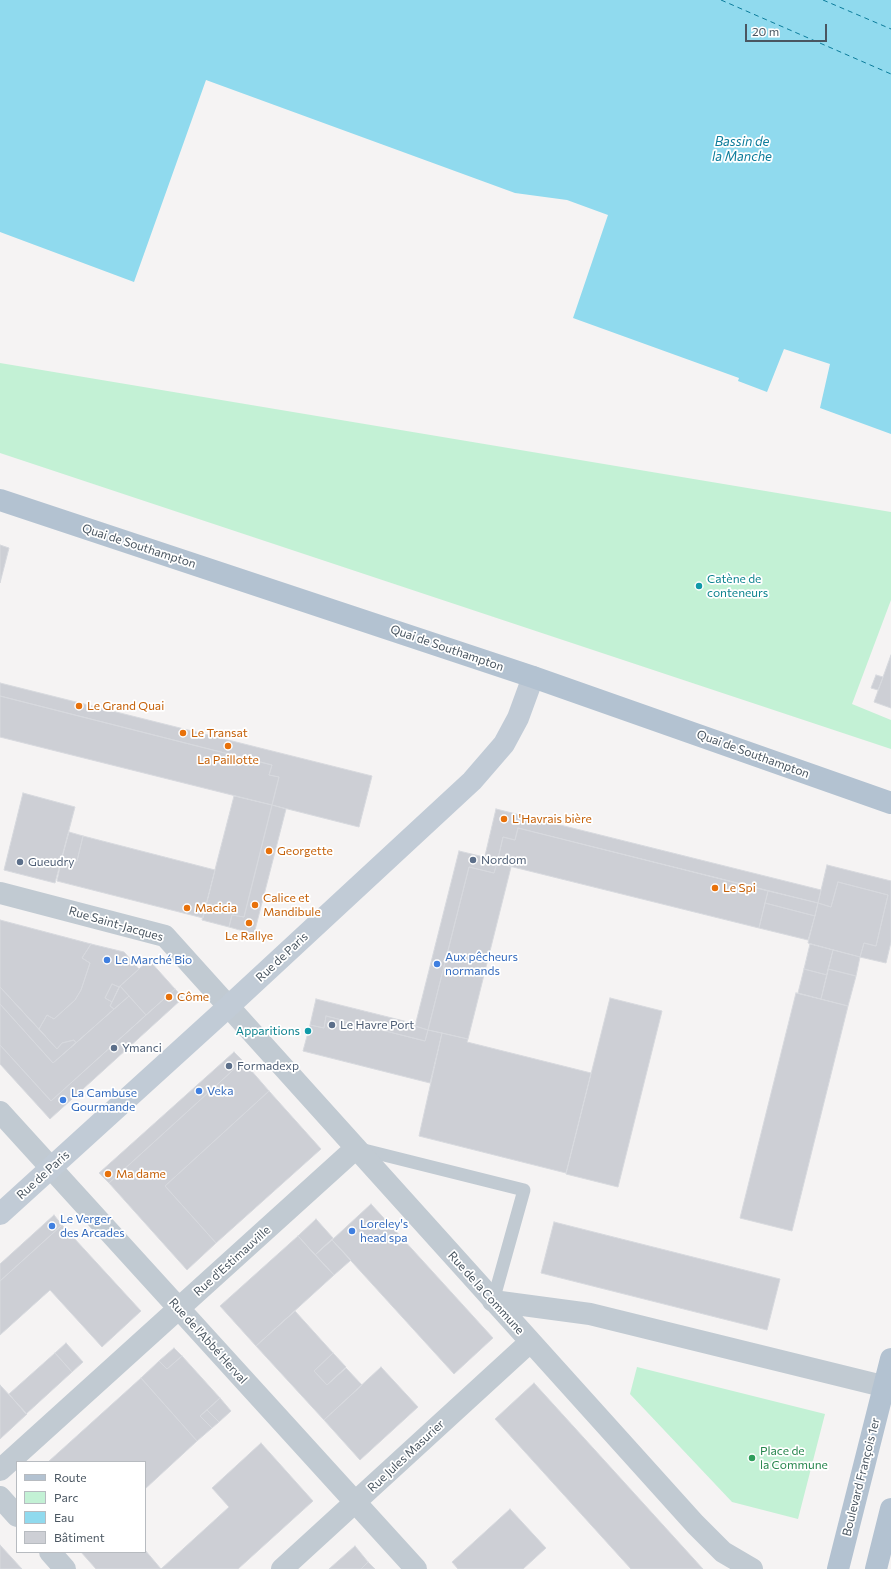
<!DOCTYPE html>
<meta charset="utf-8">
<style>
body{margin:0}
#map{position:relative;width:891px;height:1569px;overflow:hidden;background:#f5f3f3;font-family:Commissioner,sans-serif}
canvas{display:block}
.legend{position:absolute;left:16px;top:1461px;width:130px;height:92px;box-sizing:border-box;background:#fff;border:1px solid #b7bbc0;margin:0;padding:5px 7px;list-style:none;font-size:12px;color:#4a5661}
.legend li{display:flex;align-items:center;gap:8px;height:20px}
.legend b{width:20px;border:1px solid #b7bbc0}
.scale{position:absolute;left:745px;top:24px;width:82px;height:18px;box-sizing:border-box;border:2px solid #4a5661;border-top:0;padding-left:5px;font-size:12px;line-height:14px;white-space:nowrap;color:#4a5661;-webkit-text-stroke:3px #fff;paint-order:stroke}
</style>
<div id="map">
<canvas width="891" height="1569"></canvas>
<ul class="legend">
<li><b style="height:5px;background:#b3c2d1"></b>Route</li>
<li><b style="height:11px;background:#c3f1d5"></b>Parc</li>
<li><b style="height:11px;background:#90daee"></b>Eau</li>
<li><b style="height:11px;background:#cdcfd5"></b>Bâtiment</li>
</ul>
<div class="scale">20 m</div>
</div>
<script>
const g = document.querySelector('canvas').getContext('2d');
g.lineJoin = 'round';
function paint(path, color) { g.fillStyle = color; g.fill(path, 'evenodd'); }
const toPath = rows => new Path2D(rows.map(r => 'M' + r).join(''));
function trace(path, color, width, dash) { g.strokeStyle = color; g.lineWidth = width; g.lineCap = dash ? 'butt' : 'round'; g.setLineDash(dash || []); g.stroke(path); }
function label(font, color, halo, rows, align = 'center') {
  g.font = font + ' Commissioner,sans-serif'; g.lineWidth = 3.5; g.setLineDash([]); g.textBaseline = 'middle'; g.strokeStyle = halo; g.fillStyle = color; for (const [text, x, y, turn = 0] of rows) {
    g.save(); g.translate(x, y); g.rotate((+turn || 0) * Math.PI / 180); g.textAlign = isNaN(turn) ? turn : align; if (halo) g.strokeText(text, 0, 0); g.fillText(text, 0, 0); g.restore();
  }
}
const green = toPath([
 [0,363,891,512,891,600,852,704,891,720,891,749,0,453],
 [637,1367,825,1414,798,1519,732,1502,630,1394]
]);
const water = toPath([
 [0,0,891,0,891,434,820,408,830,364,784,349,767,392,738,381,739,378,573,318,608,215,567,200,515,193,206,80,134,282,0,232]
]);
const ferry = toPath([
 [721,0,891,74],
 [823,0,891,29]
]);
const building = toPath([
 [0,545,9,548,0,583,0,545],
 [891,655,891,708,874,702,891,655],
 [876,675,883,677,878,690,871,688,876,675],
 [0,683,372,776,359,827,272,805,279,777,269,775,272,765,0,696,0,683],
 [0,696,272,765,269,775,279,777,272,805,0,737,0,696],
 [23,793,75,807,55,883,4,870,23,793],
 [234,796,272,805,244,917,232,915,229,927,202,920,234,796],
 [272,805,286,809,254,934,229,927,232,915,244,917,272,805],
 [496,809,821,890,818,903,518,828,515,840,503,837,497,863,484,860,496,809],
 [518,828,768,891,759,928,497,863,503,837,515,840,518,828],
 [69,832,83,836,77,861,62,858,69,832],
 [83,836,215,870,203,918,57,881,62,858,77,861,83,836],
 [459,851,484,857,484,860,497,863,494,873,469,867,428,1030,415,1026,459,851],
 [497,863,511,867,468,1039,428,1030,469,867,494,873,497,863],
 [827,865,891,881,891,942,886,963,860,957,864,943,876,946,888,895,838,882,831,907,818,903,827,865],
 [838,882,888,895,876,946,864,943,860,957,808,943,818,903,831,907,838,882],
 [768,891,818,903,815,916,765,903,768,891],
 [765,903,815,916,808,940,759,928,765,903],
 [0,920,91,944,82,958,90,963,81,990,75,1000,54,1019,47,1015,39,1029,0,987,0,920],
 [91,944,124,952,139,969,119,987,112,984,105,998,112,1002,110,1006,114,1009,76,1043,74,1040,62,1043,57,1049,39,1029,47,1015,54,1019,75,1000,81,990,90,963,82,958,91,944],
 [810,944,833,950,827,975,804,969,810,944],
 [833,950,860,957,856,976,828,969,833,950],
 [149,960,175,989,146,1015,120,986,149,960],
 [804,969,827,975,821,999,798,993,804,969],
 [828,969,856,976,848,1006,821,999,828,969],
 [112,984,119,987,112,1002,105,998,112,984],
 [120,986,129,996,114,1009,110,1006,120,986],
 [0,987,57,1049,62,1043,74,1040,76,1043,53,1063,0,1004,0,987],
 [175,989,183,998,50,1119,0,1064,0,1045,51,1101,175,989],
 [796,993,848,1006,792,1231,740,1218,796,993],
 [129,996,146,1015,51,1101,0,1045,0,1004,53,1063,129,996],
 [610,998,662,1011,618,1187,566,1174,610,998],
 [316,999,416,1024,415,1026,428,1030,425,1041,326,1016,324,1028,310,1025,316,999],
 [326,1016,425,1041,428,1030,442,1033,430,1083,303,1051,310,1025,324,1028,326,1016],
 [442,1033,468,1039,467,1042,591,1073,566,1173,419,1136,442,1033],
 [234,1052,243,1061,109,1183,99,1173,234,1052],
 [243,1061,269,1091,165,1186,216,1243,187,1270,109,1183,243,1061],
 [269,1091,321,1149,216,1243,165,1186,269,1091],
 [371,1204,493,1338,454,1374,332,1240,371,1204],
 [54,1215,62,1225,0,1281,0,1264,54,1215],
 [316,1219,333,1238,315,1255,298,1236,316,1219],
 [554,1222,780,1279,767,1330,541,1273,554,1222],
 [62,1225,141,1311,102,1347,50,1290,0,1335,0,1281,62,1225],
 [298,1236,334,1275,256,1346,220,1306,298,1236],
 [332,1240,351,1260,334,1275,315,1255,332,1240],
 [295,1311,333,1353,314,1371,327,1385,346,1368,362,1385,324,1420,256,1346,295,1311],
 [66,1343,83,1362,72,1372,55,1353,66,1343],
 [174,1348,182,1356,167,1369,159,1361,174,1348],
 [55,1353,72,1372,26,1414,9,1394,55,1353],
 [333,1353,346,1367,327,1385,314,1371,333,1353],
 [182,1356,220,1398,200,1416,212,1428,197,1441,141,1378,159,1361,167,1369,182,1356],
 [381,1367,418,1407,360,1460,324,1420,381,1367],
 [141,1378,197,1441,145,1489,145,1462,48,1462,141,1378],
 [534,1383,703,1569,631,1569,495,1419,534,1383],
 [0,1385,27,1414,0,1439,0,1385],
 [220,1398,231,1411,219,1422,207,1410,220,1398],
 [207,1410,219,1422,212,1428,200,1416,207,1410],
 [261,1443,313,1501,238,1569,96,1569,81,1552,145,1552,145,1550,161,1569,229,1507,212,1488,261,1443],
 [510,1509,546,1548,523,1569,458,1569,452,1562,510,1509],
 [0,1545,22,1569,0,1569,0,1545],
 [355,1546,368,1562,361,1569,329,1569,355,1546],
 [368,1562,375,1569,361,1569,368,1562]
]);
const lane = toPath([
 [360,1149,524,1190,493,1301]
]);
const street = toPath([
 [0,893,165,936,695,1524,723,1552,752,1569],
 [0,1112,416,1569],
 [493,1301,590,1314,891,1388],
 [0,1470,356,1148],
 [0,1497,17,1516],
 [50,1552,65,1569],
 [282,1569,530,1342]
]);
const secondary = toPath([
 [0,1214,229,1006,472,781,504,744,518,718,533,677]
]);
const primary = toPath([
 [0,500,533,677,891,803],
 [838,1569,891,1359],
 [876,1569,891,1509]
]);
const markers = [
 [699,586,4,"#0f9aa8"],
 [79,706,4,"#e8710a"],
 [183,733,4,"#e8710a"],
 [228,746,4,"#e8710a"],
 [504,819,4,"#e8710a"],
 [269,851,4,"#e8710a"],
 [473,860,4,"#5c6f8a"],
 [20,862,4,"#5c6f8a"],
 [715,888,4,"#e8710a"],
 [255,905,4,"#e8710a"],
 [187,908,4,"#e8710a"],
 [249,923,4,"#e8710a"],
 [107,960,4,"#3f7fe0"],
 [437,964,4,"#3f7fe0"],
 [169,997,4,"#e8710a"],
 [332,1025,4,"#5c6f8a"],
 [308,1031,4,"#0f9aa8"],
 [114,1048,4,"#5c6f8a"],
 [229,1066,4,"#5c6f8a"],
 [199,1091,4,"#3f7fe0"],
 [63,1100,4,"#3f7fe0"],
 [108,1174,4,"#e8710a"],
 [52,1226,4,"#3f7fe0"],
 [352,1231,4,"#3f7fe0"],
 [752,1458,4,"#2e9e5b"]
];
const streetNames = [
 ["Quai de Southampton",139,546,18],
 ["Quai de Southampton",447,648,19],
 ["Quai de Southampton",753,754,20],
 ["Rue Saint-Jacques",116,924,16],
 ["Rue de Paris",282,957,-43],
 ["Rue de Paris",43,1175,-42],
 ["Rue d'Estimauville",232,1261,-42],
 ["Rue de la Commune",486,1293,48],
 ["Rue de l'Abbé Herval",208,1341,48],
 ["Rue Jules Masurier",406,1456,-43],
 ["Boulevard François 1er",861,1477,-76]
];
const cultureNames = [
 ["Catène de",707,579],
 ["conteneurs",707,593],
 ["Apparitions",300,1031,"right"]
];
const foodNames = [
 ["Le Grand Quai",87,706],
 ["Le Transat",191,733],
 ["La Paillotte",228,760,"center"],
 ["L'Havrais bière",512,819],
 ["Georgette",277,851],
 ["Le Spi",723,888],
 ["Calice et",263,898],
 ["Mandibule",263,912],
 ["Macicia",195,908],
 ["Le Rallye",249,936,"center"],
 ["Côme",177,997],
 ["Ma dame",116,1174]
];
const serviceNames = [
 ["Nordom",481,860],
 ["Gueudry",28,862],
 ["Le Havre Port",340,1025],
 ["Ymanci",122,1048],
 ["Formadexp",237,1066]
];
const shopNames = [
 ["Aux pêcheurs",445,957],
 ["normands",445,971],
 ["Le Marché Bio",115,960],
 ["Veka",207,1091],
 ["La Cambuse",71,1093],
 ["Gourmande",71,1107],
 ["Le Verger",60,1219],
 ["des Arcades",60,1233],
 ["Loreley's",360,1224],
 ["head spa",360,1238]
];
const leisureNames = [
 ["Place de",760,1451],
 ["la Commune",760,1465]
];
const waterNames = [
 ["Bassin de",742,142],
 ["la Manche",742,157]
];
paint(green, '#c3f1d5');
paint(water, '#90daee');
trace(ferry, '#0c7c9b', 1, [5, 4]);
paint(building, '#cdcfd5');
trace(building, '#d7d9de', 1);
trace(lane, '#c1cad2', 13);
trace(street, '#c1cad2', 22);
trace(secondary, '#c1cbd6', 22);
trace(primary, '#b3c2d1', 22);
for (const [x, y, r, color] of markers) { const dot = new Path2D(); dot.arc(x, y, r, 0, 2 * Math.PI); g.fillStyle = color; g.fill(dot); trace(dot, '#fff', 1.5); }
label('12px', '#4a5661', '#fff', streetNames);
label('12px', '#0d838f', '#fff', cultureNames, 'left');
label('12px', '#c56008', '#fff', foodNames, 'left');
label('12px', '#4e5e75', '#fff', serviceNames, 'left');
label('12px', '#366cbe', '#fff', shopNames, 'left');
label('12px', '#27864d', '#fff', leisureNames, 'left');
label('italic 13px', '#0c7c9b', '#fff', waterNames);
</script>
